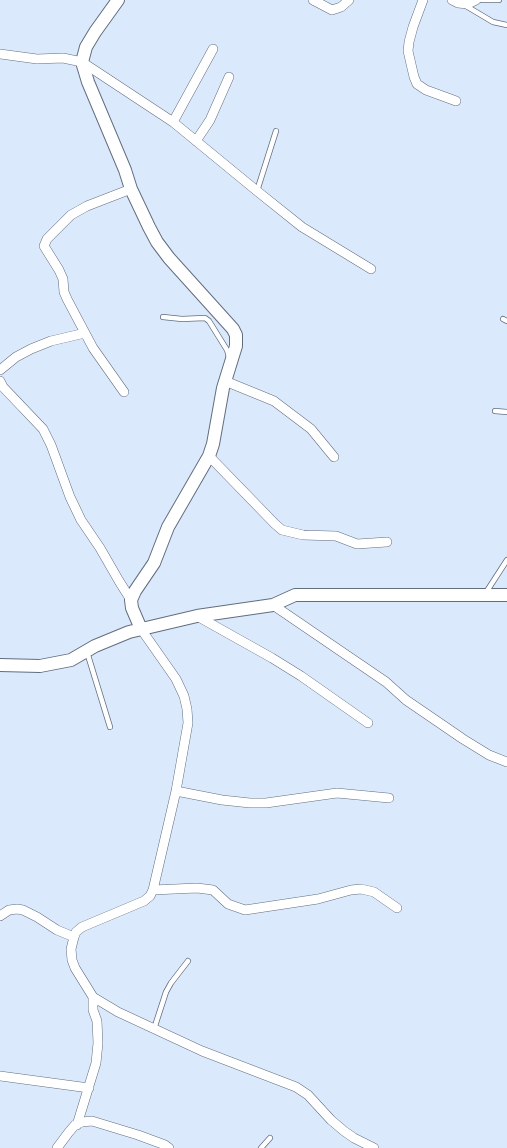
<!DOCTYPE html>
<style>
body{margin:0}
canvas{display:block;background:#dbe9fc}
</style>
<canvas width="507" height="1148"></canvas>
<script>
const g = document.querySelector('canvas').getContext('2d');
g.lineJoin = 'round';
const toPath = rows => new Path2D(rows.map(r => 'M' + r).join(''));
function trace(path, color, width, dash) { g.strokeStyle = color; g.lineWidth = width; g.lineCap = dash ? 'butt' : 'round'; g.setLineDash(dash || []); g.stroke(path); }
const service = toPath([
 [481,0,499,0],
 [466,6,493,22,507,25],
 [257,191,276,131],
 [163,317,182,319,205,318,209,321,227,350,229,357],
 [503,319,507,321],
 [495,411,507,412],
 [485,594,507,560],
 [87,652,110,727],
 [154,1029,166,992,171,983,188,961],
 [261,1148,270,1138]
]);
const minor = toPath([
 [313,0,332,10,341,7,349,0],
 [423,0,413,27,409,42,408,51,414,77,417,84,426,90,456,101],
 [452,0,458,3,468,4,476,0],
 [0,54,37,59,63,58,82,62,173,122,257,191,302,227,371,269],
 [173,122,213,49],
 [196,141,210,120,229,77],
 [0,370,16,357,31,349,51,341,85,333],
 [0,381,3,387,43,429,51,445,70,497,81,520,100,548,119,581,131,600],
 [225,381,274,401,311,429,334,457],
 [124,392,93,348,67,299,64,292,63,279,59,270,44,246,47,239,71,215,87,206,131,189],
 [209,456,275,524,282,530,303,535,336,536,357,544,387,542],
 [273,605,386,682,406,700,463,739,489,755,507,762],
 [197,616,272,658,301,676,368,723],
 [176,791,222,800,250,803,266,803,337,793,389,798],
 [153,890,197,888,213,890,228,904,245,910,318,899,351,890,361,889,374,892,397,908],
 [0,916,9,910,17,909,23,910,37,917,57,930,74,937],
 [93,997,118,1012,202,1051,296,1087,308,1095,331,1120,344,1131,354,1138,374,1148],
 [0,1076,89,1088],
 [77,1125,96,1063,98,1043,97,1021,93,1010,93,997,75,968,72,960,71,949,74,937,76,932,82,927,144,901,150,896,153,890,176,791,188,723,187,709,184,696,176,679,141,629],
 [57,1148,69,1132,75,1125,82,1122,92,1121,138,1135,165,1145,169,1148]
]);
const tertiary = toPath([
 [118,0,95,32,86,47,82,62,88,82,125,170,131,189,149,227,157,242,169,258,233,329,236,335,236,346,223,388,213,444,209,456,168,527,154,563,135,591,131,600,132,608,141,629],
 [0,665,40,666,71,660,95,646,129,632,197,616,273,605,295,595,507,595]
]);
trace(service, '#626e7f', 6);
trace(minor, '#626e7f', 10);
trace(tertiary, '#626e7f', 14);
trace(service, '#fff', 4.5);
trace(minor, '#fff', 9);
trace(tertiary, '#fff', 12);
</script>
